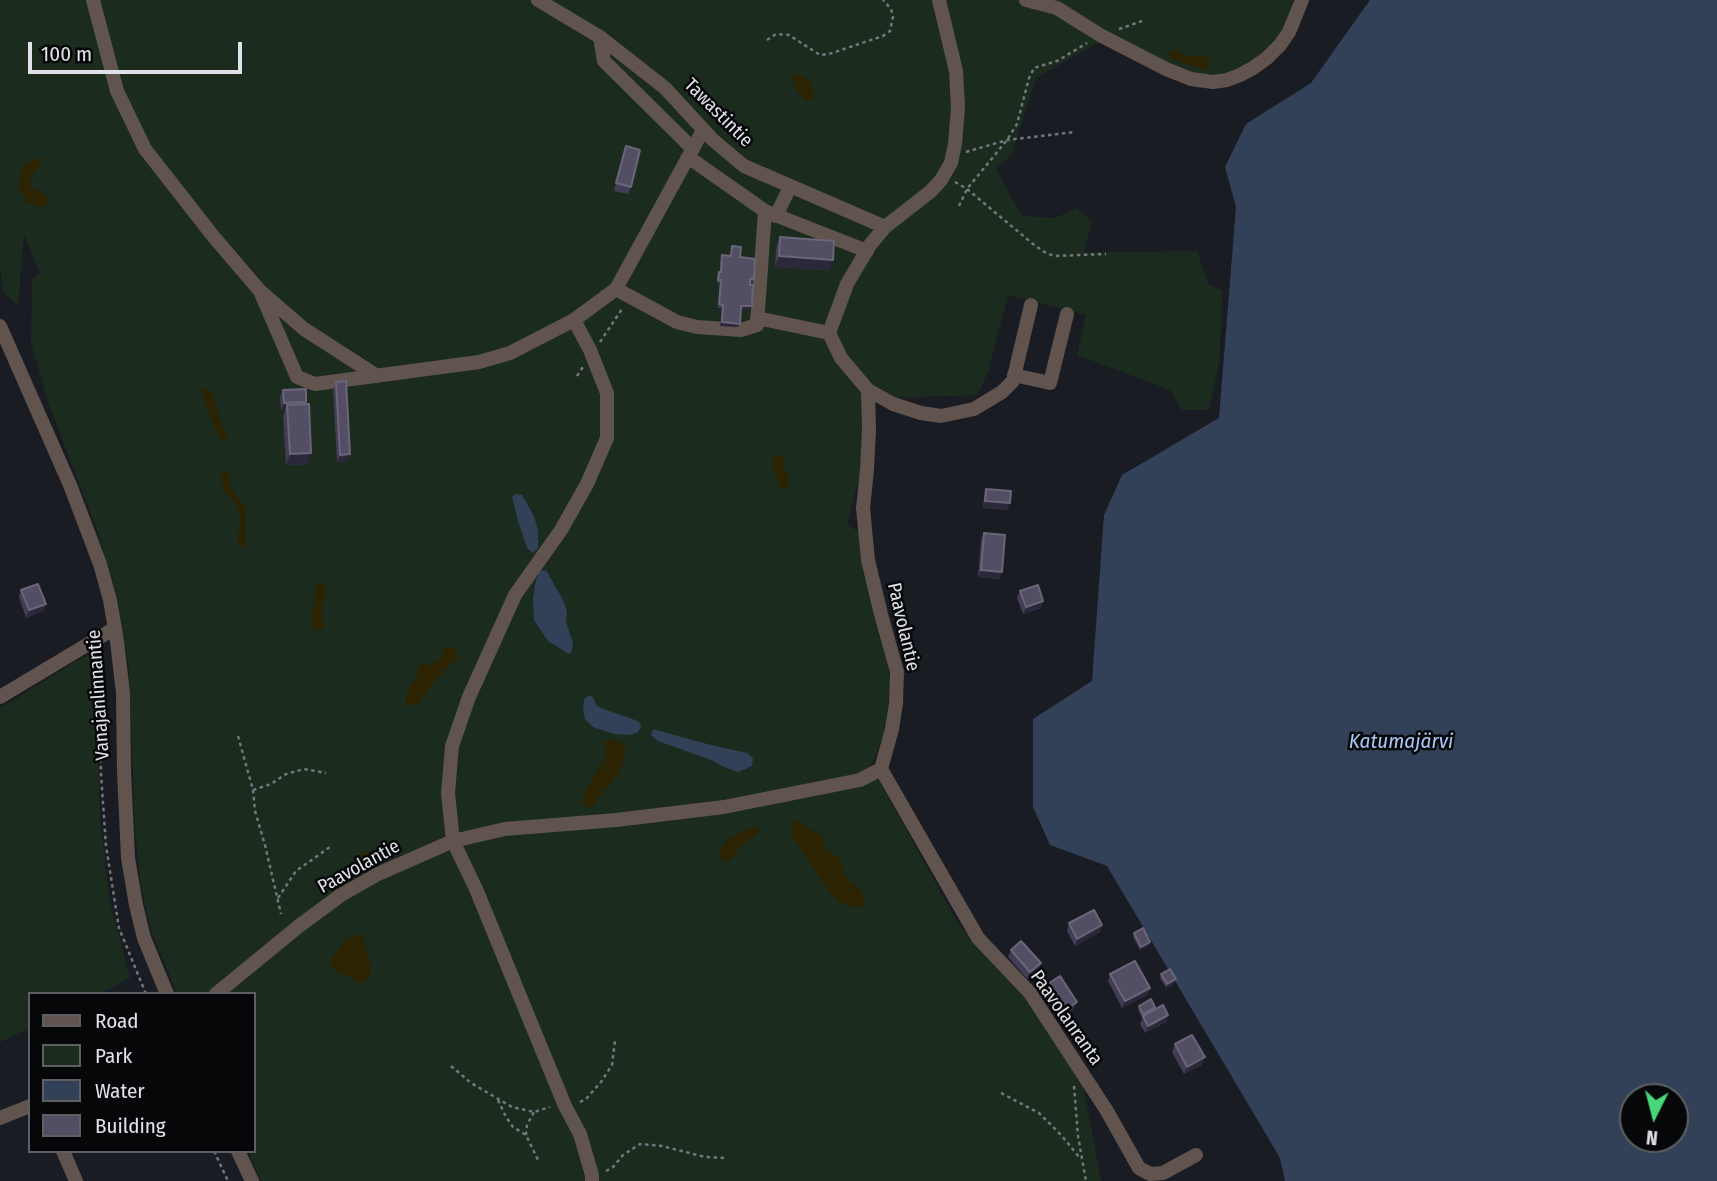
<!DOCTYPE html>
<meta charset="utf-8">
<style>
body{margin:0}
#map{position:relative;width:1717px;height:1181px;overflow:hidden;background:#1a1c23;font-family:"Fira Sans Condensed",sans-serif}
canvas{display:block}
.legend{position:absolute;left:28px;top:992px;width:228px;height:161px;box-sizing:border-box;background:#060709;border:2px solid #5e5f62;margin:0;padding:9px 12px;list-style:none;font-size:21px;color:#e1e2e8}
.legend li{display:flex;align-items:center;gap:14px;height:35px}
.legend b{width:35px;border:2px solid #5e5f62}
.north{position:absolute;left:1619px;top:1083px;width:70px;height:70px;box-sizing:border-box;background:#060709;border:2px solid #5e5f62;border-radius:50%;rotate:186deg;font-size:19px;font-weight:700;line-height:28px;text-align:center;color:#e1e2e8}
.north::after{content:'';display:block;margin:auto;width:24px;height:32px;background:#47d779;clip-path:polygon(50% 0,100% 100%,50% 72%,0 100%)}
.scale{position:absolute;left:28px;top:42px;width:214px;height:32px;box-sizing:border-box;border:4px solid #e1e2e8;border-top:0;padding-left:9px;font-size:21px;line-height:24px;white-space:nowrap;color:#e1e2e8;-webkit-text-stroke:5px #060709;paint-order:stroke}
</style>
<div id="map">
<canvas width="1717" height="1181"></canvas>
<ul class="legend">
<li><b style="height:9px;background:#61534e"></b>Road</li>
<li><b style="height:19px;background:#1b2b1e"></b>Park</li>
<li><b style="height:19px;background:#324158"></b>Water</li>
<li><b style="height:19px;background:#544e65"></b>Building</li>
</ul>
<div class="north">N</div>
<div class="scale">100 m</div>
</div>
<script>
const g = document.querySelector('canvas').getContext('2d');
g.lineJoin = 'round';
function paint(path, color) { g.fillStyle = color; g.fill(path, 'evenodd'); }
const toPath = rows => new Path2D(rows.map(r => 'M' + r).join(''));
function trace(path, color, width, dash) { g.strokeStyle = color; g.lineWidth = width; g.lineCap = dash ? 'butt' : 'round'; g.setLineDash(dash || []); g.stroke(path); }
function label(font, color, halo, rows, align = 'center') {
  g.font = font + ' "Fira Sans Condensed",sans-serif'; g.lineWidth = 5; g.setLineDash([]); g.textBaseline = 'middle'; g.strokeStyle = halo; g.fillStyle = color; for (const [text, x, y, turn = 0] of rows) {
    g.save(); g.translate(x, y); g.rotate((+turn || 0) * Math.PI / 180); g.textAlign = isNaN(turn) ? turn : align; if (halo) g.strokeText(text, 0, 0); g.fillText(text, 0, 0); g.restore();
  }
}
const green = toPath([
 [0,0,1299,0,1273,48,1231,75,1194,78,1107,38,1036,78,1012,154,996,169,1022,216,1055,218,1077,208,1092,222,1084,252,1197,251,1209,285,1223,290,1219,363,1209,410,1182,410,1170,390,1077,355,1086,315,1008,295,989,369,978,395,863,399,869,438,847,525,858,531,887,661,890,683,885,732,871,766,959,925,1035,1008,1083,1084,1101,1181,261,1181,248,1151,254,1151,254,994,177,994,151,930,141,886,135,831,129,670,117,596,98,533,49,405,31,343,32,280,40,273,24,234,18,306,3,292,0,265],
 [93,651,98,734,100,817,110,902,130,978,99,994,30,994,30,1028,0,1042,0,708]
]);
const sand = toPath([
 [1172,50,1192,57,1205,56,1210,59,1209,66,1206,69,1202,69,1171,59,1169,52],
 [795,74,801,74,811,83,815,97,812,100,807,101,799,93,794,85,792,78],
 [36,158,41,159,42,163,30,179,30,184,33,189,45,194,48,199,46,205,42,207,34,206,28,203,19,188,19,179,22,169,28,162],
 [208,388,211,391,221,424,228,436,225,440,220,439,209,415,203,394,203,390],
 [780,455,783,457,786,474,789,478,788,485,785,488,780,488,778,484,772,462,774,456],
 [224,471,229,473,231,488,240,501,246,506,246,537,245,545,241,548,238,546,240,514,237,505,226,494,220,476],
 [320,583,325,585,327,588,321,608,324,626,319,631,313,630,311,625,316,587],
 [451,647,456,651,457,656,455,661,439,676,417,706,406,704,407,690,418,676,418,668,421,665,435,663,441,657,444,649],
 [611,739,620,741,626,748,624,761,618,773,593,806,586,808,581,802,584,793,605,758,607,752,603,743],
 [794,821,801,821,807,828,822,835,825,848,838,857,844,873,849,881,861,891,864,899,863,904,860,907,851,907,839,902,824,885,806,856,792,836,792,826],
 [756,826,759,829,757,834,741,846,732,859,728,862,721,859,720,854,721,848,727,841,739,833],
 [383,849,391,852,390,857,372,862,368,866,365,866,360,862,359,857,361,853],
 [353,935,360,935,364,939,370,964,370,975,366,981,361,983,338,972,331,966,330,960,346,940]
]);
const water = toPath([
 [1370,0,1717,0,1717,1181,1285,1181,1280,1158,1107,866,1050,845,1033,807,1033,719,1092,681,1104,515,1122,475,1219,418,1236,207,1225,167,1246,124,1311,83],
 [1633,1097,1675,1097,1675,1139,1633,1139],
 [515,494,522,495,534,516,538,530,538,548,533,553,527,548,518,521,512,497],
 [546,570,564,602,567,612,566,622,573,643,572,651,569,654,548,641,534,620,533,599,536,580,540,571],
 [590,695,594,699,596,705,601,708,635,720,640,723,641,727,637,733,629,735,615,734,593,727,585,719,583,709,584,699],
 [653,729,707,744,747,753,753,758,752,766,738,772,724,767,711,760,658,741,651,735]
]);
const path = toPath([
 [1119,29,1145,20],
 [767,40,776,34,789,35,820,55,829,54,883,36,890,31,893,17,891,9,883,0],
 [966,152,1007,140,1075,132],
 [955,182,967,189,1033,244,1046,253,1054,256,1106,254],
 [959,206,967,189,1007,140,1017,124,1029,78,1034,68,1057,61,1087,43],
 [600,342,622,309],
 [577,376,583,367],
 [96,654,99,690,101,774,106,846,119,928,146,994],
 [238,736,253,790,255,811,265,845,281,914],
 [253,790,271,784,286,774,304,769,326,773],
 [278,898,296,871,330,847],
 [451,1066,471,1083,512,1107,534,1112,550,1107],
 [1074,1086,1078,1136,1086,1181],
 [1001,1093,1039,1113,1062,1136,1079,1157],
 [498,1100,506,1117,513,1127,526,1135,539,1162],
 [580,1102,586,1099,601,1082,612,1065,615,1041],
 [526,1135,527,1125,534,1112],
 [214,1151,228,1181],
 [606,1171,613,1167,623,1155,640,1144,662,1146,705,1157,725,1158]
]);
const minor = toPath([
 [93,0,117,91,145,149,213,236,260,291,304,329,377,376],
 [538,0,600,37,665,88,713,140,744,166,885,227],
 [1026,0,1057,8,1100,35,1166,69,1191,79,1213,82,1227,80,1240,75,1253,68,1267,58,1280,45,1289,32,1302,0],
 [600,37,604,61,693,149],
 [765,211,867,251],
 [776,216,790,187],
 [616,289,677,322,697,327,741,330,757,325,765,211,688,157],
 [260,291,297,377,315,384,479,362,510,353,574,320,616,289,703,130],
 [757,318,829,333],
 [574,320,590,350,607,393,607,438,587,484,561,530,515,595,469,697,452,746,448,793,453,841,476,889,565,1106,580,1134,592,1175,592,1181],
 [0,326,70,485,100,564,110,600,117,641,123,693,124,771,128,858,136,905,144,938,167,994],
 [1014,375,1050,383,1067,314],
 [868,390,893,404,921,413,941,416,974,409,1002,392,1013,381,1031,305],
 [0,697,115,628],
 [881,769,978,938,1030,993,1107,1111,1139,1168,1150,1174,1163,1173,1196,1155],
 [216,994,299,926,341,895,378,874,453,841,505,829,616,820,724,807,860,780,881,769,892,729,896,703,897,672,881,614,868,560,863,508,867,470,869,430,868,390,841,358,829,333,847,284,870,245,885,227,931,191,941,180,951,163,955,144,958,107,956,71,939,0],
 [0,1118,30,1106],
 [63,1151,76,1181],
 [238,1151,252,1181]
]);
const wall = toPath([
 [626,146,631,187,628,194,614,191],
 [780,237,829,270,775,267,776,248],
 [732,246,754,279,752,283,750,283,750,309,741,310,738,327,720,326,722,308,718,308,720,283,717,283,718,275,719,272,720,272,721,259,722,255,730,256],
 [336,382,350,454,348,461,337,462,333,389],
 [283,390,306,404,307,464,286,465,283,416,285,410,281,410,280,397],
 [986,489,1007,510,983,508,984,496],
 [984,533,1000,579,978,577,981,540],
 [21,590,46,604,43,611,26,618,19,597],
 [1020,591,1043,601,1041,608,1023,614,1017,598],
 [1069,923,1102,925,1100,932,1075,946,1067,931],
 [1134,933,1150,942,1149,945,1140,950,1133,937],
 [1011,950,1041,963,1038,970,1027,979,1008,957],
 [1110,974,1150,988,1147,995,1122,1008,1108,981],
 [1161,974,1175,983,1166,988,1160,978],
 [1045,986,1074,1009,1059,1019,1042,993],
 [1139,1006,1155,1007,1154,1010,1168,1015,1166,1022,1145,1033,1140,1024,1143,1017,1142,1018,1138,1010],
 [1175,1044,1202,1065,1184,1074,1172,1052]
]);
const shadedWall = toPath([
 [779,256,833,260,829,270,775,267],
 [741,306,752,306,750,309,740,310],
 [722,322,740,324,738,327,720,326],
 [306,402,304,409,287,405,285,410,281,410,284,403],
 [311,453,307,464,286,465,290,454],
 [350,454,348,461,337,462,340,455],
 [985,501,1010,503,1007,510,983,508],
 [981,570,1002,572,1000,579,978,577],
 [1043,601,1041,608,1023,614,1026,607],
 [46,604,43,611,26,618,29,610],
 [1102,925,1100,932,1075,946,1077,939],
 [1150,942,1149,945,1140,950,1141,947],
 [1041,963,1038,970,1027,979,1030,972],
 [1176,979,1175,983,1166,988,1167,984],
 [1150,988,1147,995,1122,1008,1125,1001],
 [1077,1002,1074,1009,1059,1019,1062,1012],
 [1168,1015,1166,1022,1145,1033,1148,1026],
 [1205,1057,1202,1065,1184,1074,1187,1067]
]);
const building = toPath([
 [626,146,640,150,631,187,616,183,626,146],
 [780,237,834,241,833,260,779,256,780,237],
 [732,246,741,247,740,257,755,259,754,279,750,279,750,285,753,285,752,306,741,306,740,324,722,322,723,305,719,304,721,280,718,280,719,272,721,272,722,255,731,256,732,246],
 [346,381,350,454,340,455,336,382,346,381],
 [306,389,306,402,284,403,283,390,306,389],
 [309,404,311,453,290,454,287,405,309,404],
 [986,489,1011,491,1010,503,985,501,986,489],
 [984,533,1005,535,1002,572,981,570,984,533],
 [38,584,46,604,29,610,21,590,38,584],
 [1038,585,1043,601,1026,607,1020,591,1038,585],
 [1094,910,1102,925,1077,939,1069,923,1094,910],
 [1143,928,1150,942,1141,947,1134,933,1143,928],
 [1021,941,1041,963,1030,972,1011,950,1021,941],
 [1135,961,1150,988,1125,1001,1110,974,1135,961],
 [1170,969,1176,979,1167,984,1161,974,1170,969],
 [1060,976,1077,1002,1062,1012,1045,986,1060,976],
 [1151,999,1155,1007,1143,1014,1139,1006,1151,999],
 [1163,1005,1168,1015,1148,1026,1143,1016,1163,1005],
 [1192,1035,1205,1057,1187,1067,1175,1044,1192,1035]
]);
const streetNames = [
 ["Tawastintie",718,113,45],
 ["Paavolantie",903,627,77],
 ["Vanajanlinnantie",99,695,-94],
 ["Paavolantie",359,867,-29],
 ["Paavolanranta",1066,1018,55]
];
const waterNames = [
 ["Katumajärvi",1401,742]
];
paint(green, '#1b2b1e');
paint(sand, '#2b2302');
paint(water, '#324158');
trace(path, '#74767c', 2.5, [3.5, 3.5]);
trace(minor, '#61534e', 14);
paint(wall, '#433c55');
paint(shadedWall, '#2b283a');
paint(building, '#544e65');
trace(building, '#6a6579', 2);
label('19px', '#e1e2e8', '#060709', streetNames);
label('italic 21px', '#a9c7f6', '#060709', waterNames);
</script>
